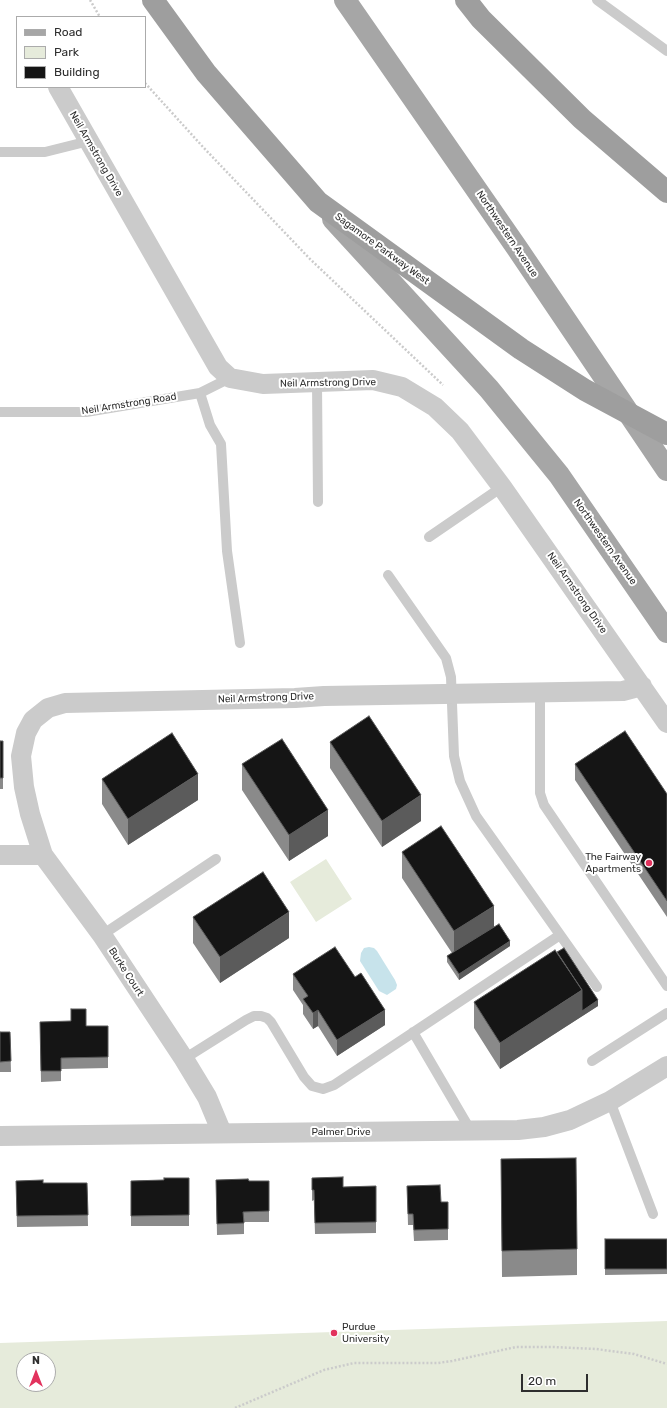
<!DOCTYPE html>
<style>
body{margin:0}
#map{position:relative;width:667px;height:1408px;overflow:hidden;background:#fff;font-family:Rubik,sans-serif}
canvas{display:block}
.legend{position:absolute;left:16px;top:16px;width:130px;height:72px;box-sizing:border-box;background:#fff;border:1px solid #ababab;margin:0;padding:5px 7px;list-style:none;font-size:12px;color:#2e2e2e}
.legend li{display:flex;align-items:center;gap:8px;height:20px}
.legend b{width:20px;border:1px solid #ababab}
.north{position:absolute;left:16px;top:1352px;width:40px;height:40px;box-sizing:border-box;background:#fff;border:1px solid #ababab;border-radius:50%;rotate:0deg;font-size:11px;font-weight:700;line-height:16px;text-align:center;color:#2e2e2e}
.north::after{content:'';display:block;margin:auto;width:14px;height:18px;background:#e2325d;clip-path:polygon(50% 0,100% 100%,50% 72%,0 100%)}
.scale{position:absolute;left:521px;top:1374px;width:67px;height:18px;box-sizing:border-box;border:2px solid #2e2e2e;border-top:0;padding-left:5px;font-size:12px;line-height:14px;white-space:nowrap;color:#2e2e2e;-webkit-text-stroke:3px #fff;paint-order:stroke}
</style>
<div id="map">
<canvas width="667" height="1408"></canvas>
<ul class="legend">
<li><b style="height:5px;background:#a6a6a6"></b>Road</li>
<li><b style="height:11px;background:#e6ebdb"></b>Park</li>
<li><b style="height:11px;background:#151515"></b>Building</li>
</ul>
<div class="north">N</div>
<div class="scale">20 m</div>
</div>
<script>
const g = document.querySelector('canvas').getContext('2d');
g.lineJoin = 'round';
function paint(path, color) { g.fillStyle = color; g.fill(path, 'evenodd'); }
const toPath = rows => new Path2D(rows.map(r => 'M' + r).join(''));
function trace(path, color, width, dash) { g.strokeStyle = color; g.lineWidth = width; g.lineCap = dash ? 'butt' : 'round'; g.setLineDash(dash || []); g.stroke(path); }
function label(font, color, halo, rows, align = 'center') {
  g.font = font + ' Rubik,sans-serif'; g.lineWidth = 4; g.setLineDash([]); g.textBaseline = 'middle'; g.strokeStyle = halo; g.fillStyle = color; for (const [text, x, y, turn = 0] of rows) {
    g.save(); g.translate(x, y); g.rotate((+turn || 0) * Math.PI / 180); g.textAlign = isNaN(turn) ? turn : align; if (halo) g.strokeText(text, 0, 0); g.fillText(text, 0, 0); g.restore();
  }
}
const green = toPath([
 [326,859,352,899,316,922,290,882],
 [667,1321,667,1408,0,1408,0,1343],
 [24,1360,48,1360,48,1384,24,1384]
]);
const water = toPath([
 [369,947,374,948,377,951,395,980,397,985,396,989,387,995,379,991,360,961,361,953,364,948]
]);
const path = toPath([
 [90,0,100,17],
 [145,83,203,147,310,259,443,385],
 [235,1408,324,1370,354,1363,438,1363,452,1361,516,1347,553,1347,596,1349,634,1354,667,1364]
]);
const service = toPath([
 [597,0,667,51],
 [0,152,45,152,89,141],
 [317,382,318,502],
 [200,393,210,425,221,444,227,551,240,643],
 [0,412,86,412,200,393,230,378],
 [429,537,502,487],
 [388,575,446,658,451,677,454,756,460,781,476,816,597,987],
 [540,693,540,793,544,805,667,986],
 [102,935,216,859],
 [413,1032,471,1131],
 [184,1059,246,1020,254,1016,261,1016,267,1018,271,1022,304,1077,312,1086,323,1089,334,1085,560,935],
 [592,1061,667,1013],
 [610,1101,653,1214]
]);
const minor = toPath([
 [58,87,218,367,230,378,263,384,373,380,402,387,435,407,460,431,502,487,667,723],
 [0,855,43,855,102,935,184,1059,207,1097,222,1133],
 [43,855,30,814,24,787,21,756,26,733,33,720,48,708,65,703,295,698,324,696,623,691,642,686],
 [0,1136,518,1130,544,1127,570,1120,610,1101,667,1066]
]);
const primary = toPath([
 [345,0,517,248,667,470],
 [333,219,489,389,559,475,667,632]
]);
const trunk = toPath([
 [153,0,206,73,318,202,521,349,585,390,667,434],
 [466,0,481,19,582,119,667,192]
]);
const wall = toPath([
 [0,741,3,741,3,789,0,789],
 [330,742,421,821,382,847,330,768],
 [242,764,328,836,289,861,242,790],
 [575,764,667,794,667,917,575,780],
 [102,779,198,800,128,845,102,804],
 [402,852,494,927,510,946,459,980,447,962,447,956,452,953,402,878],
 [193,917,289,938,220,983,193,943],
 [293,974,385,1025,337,1056,318,1026,313,1029,303,1014,303,1005,293,990],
 [474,1002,598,1006,500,1069,474,1028],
 [40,1022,86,1026,108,1026,108,1068,61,1069,61,1081,41,1082],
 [0,1032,10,1032,11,1072,0,1072],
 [501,1159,577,1249,577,1275,502,1277],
 [189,1178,189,1226,131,1226,131,1181,164,1180],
 [312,1178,343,1187,376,1186,376,1233,315,1234,314,1200,312,1201],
 [216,1180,249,1181,269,1181,269,1222,244,1222,244,1234,217,1235],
 [16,1181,43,1183,87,1183,88,1226,17,1227],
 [407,1186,441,1202,448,1202,448,1240,414,1241,413,1225,408,1225],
 [605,1239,667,1239,667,1274,605,1275]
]);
const shadedWall = toPath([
 [198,774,198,800,128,845,128,819],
 [421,795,421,821,382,847,382,821],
 [328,810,328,836,289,861,289,835],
 [494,906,494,932,454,957,454,931],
 [289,912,289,938,220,983,220,957],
 [510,941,510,946,459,980,459,974],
 [582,990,598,1000,598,1006,500,1069,500,1043],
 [318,1010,318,1026,313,1029,313,1013],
 [385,1010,385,1025,337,1056,337,1040]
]);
const building = toPath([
 [369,716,421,795,382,821,330,742,369,716],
 [625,731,667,794,667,901,575,764,625,731],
 [172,733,198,774,128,819,102,779,172,733],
 [282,739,328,810,289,835,242,764,282,739],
 [0,741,3,741,3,778,0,778,0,741],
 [441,826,494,906,454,931,402,852,441,826],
 [263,872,289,912,220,957,193,917,263,872],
 [499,924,510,941,459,974,447,956,499,924],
 [335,947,355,977,361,973,385,1010,337,1040,318,1010,313,1013,303,999,308,996,293,974,335,947],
 [564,948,598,1000,582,1011,582,990,557,952,564,948],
 [555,950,582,990,500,1043,474,1002,555,950],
 [71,1009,86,1009,86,1026,108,1026,108,1057,61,1058,61,1071,41,1071,40,1022,71,1021,71,1009],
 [0,1032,10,1032,11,1061,0,1062,0,1032],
 [576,1158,577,1249,502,1251,501,1159,576,1158],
 [343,1177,343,1187,376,1186,376,1222,315,1223,314,1190,312,1190,312,1178,343,1177],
 [164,1178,189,1178,189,1215,131,1216,131,1181,164,1180,164,1178],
 [248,1179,249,1181,269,1181,269,1211,243,1212,244,1223,217,1224,216,1180,248,1179],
 [43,1180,43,1183,87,1183,88,1215,17,1216,16,1181,43,1180],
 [440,1185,441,1202,448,1202,448,1229,414,1230,413,1214,408,1214,407,1186,440,1185],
 [605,1239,667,1239,667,1269,605,1269,605,1239]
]);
const markers = [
 [649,863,4,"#e2325d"],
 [334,1333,4,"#e2325d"]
];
const streetNames = [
 ["Neil Armstrong Drive",96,154,60],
 ["Northwestern Avenue",507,234,56],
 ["Sagamore Parkway West",382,249,36],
 ["Neil Armstrong Drive",328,383,-1],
 ["Neil Armstrong Road",129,404,-9],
 ["Northwestern Avenue",605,542,55],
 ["Neil Armstrong Drive",577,593,55],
 ["Neil Armstrong Drive",266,698,-2],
 ["Burke Court",126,972,57],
 ["Palmer Drive",341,1132]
];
const poiNames = [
 ["The Fairway",641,857],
 ["Apartments",641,869],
 ["Purdue",342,1327,"left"],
 ["University",342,1339,"left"]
];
paint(green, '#e6ebdb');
paint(water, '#c7e3eb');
trace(path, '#cbcbcb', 2.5, [2, 2]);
trace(service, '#cbcbcb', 10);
trace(minor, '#cbcbcb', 20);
trace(primary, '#a6a6a6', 22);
trace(trunk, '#9e9e9e', 22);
paint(wall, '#8a8a8a');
paint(shadedWall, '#5b5b5b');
paint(building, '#151515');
trace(building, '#5b5b5b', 1);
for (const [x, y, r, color] of markers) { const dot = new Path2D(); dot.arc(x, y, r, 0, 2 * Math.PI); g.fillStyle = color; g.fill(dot); trace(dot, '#fff', 1.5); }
label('10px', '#2e2e2e', '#fff', streetNames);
label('10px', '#2e2e2e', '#fff', poiNames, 'right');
</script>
